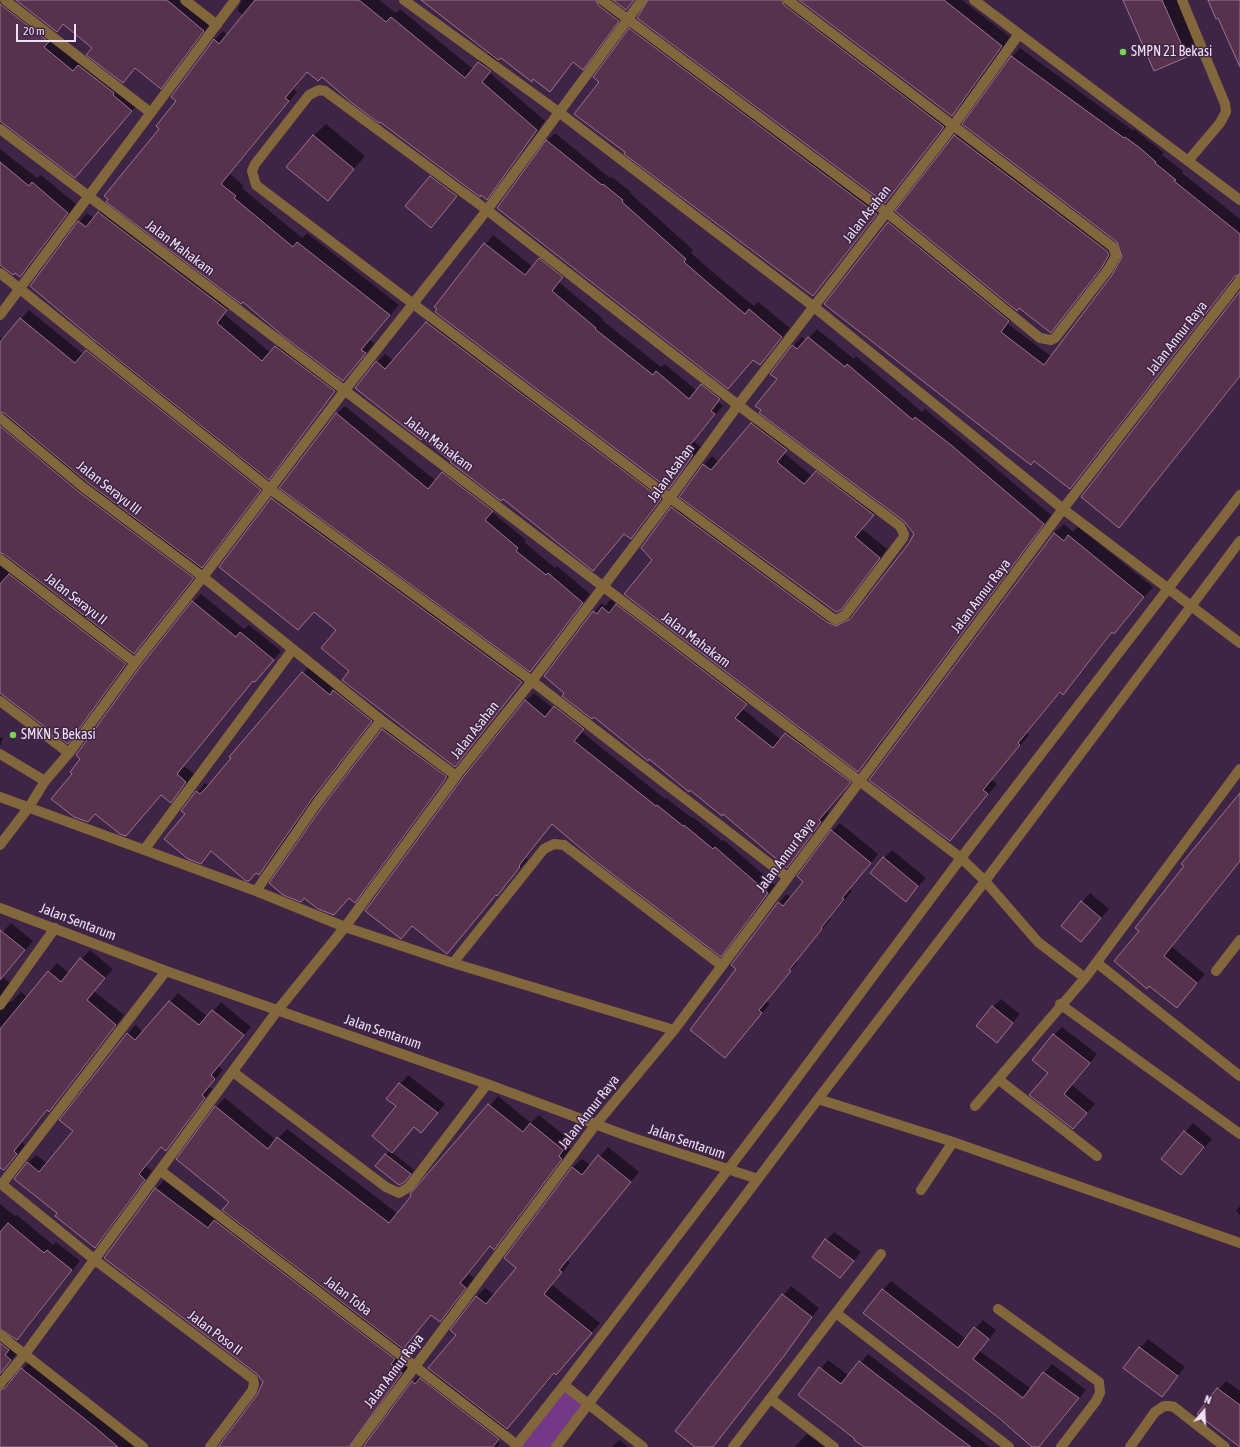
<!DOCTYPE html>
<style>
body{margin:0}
#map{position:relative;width:1240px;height:1447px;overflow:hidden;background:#3e2546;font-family:"Asap Condensed",sans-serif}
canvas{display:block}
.north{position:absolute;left:1184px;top:1391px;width:40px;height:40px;-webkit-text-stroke:3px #3e2546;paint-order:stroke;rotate:19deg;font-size:11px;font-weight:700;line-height:16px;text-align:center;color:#f0e0f5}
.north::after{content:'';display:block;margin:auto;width:14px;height:18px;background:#f0e0f5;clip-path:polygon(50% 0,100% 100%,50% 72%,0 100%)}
.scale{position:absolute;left:16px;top:24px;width:60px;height:18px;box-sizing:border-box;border:2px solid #f0e0f5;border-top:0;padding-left:5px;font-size:12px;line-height:14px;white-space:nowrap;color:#f0e0f5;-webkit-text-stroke:3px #3e2546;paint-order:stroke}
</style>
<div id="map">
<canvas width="1240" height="1447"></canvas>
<div class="north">N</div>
<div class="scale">20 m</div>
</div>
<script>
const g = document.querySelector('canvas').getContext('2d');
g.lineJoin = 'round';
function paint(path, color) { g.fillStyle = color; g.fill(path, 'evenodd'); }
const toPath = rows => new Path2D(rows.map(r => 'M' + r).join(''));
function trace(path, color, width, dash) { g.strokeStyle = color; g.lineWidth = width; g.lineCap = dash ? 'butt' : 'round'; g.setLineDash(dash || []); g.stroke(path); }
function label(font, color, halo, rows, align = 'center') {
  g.font = font + ' "Asap Condensed",sans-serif'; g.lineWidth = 3; g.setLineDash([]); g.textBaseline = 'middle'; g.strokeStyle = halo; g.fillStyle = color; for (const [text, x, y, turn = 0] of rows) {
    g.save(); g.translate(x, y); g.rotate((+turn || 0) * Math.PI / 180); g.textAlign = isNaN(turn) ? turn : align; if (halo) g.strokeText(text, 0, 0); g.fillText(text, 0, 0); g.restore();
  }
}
const green = toPath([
 [564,1385,589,1404,557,1447,517,1447]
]);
const shadow = toPath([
 [0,0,13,0,140,102,75,177,0,118],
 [17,0,183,0,211,23,169,79,161,87,136,67,123,82,94,48,64,23,57,31],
 [242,0,379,0,396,13,400,9,473,69,489,52,423,0,610,0,626,12,591,60,582,68,574,62,550,91,501,57,497,60,499,61,490,73,545,121,495,189,486,198,322,76,308,71,294,89,297,92,230,174,244,186,242,188,302,238,307,233,399,305,370,340,374,344,343,380,161,129,214,40,223,31,228,35,244,16,237,10],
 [649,0,796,0,952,118,885,202],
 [800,0,962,0,1010,37,960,107,952,115],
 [1124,0,1180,0,1199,44,1186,56],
 [638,21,885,205,813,295,600,82,630,29],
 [1020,48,1132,130,1134,129,1148,140,1164,153,1162,155,1183,171,1182,173,1240,219,1240,273,1238,273,1078,479,1070,488,1034,460,1011,448,825,304,896,214,1017,312,1008,324,1052,357,1113,275,1123,260,1123,254,1118,241,964,124,1012,57],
 [326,124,365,156,328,200,313,136],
 [963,127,1116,243,1110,258,1051,331,897,211],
 [555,133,610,178,612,177,631,192,630,193,693,250,691,253,722,280,754,306,758,302,790,328,760,364,754,359,728,388,547,141],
 [0,149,37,178,41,175,76,204,28,268,20,276,0,264],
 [439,169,465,187,431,226,431,177],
 [107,204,235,301,224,314,271,353,284,338,342,382,210,558,200,568,202,569,143,644,133,654,134,655,76,734,68,743,0,691,0,337,3,340,29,310,83,354,97,341,31,285,79,222,87,213,94,218],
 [493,235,533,267,548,251,571,269,559,282,603,319,602,320,661,367,665,364,697,391,710,377,728,391,718,402,723,406,693,441,701,447,669,488,435,307],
 [1240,292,1240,377,1119,526],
 [435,314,668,491,639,530,631,538,625,533,593,570,503,497,453,460,377,362,385,354,394,361],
 [817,329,854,359,856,356,922,412,925,409,959,437,1051,515,867,762,858,771,642,548,681,499,836,614,845,618,857,612,915,534,778,379,793,346,802,337,806,341],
 [345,406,436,481,451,465,500,502,492,512,526,540,524,542,555,568,557,566,590,594,530,671,336,414],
 [760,415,794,441,784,453,812,476,825,464,881,506,862,529,887,549,849,600,840,609,680,496,704,464,712,456,719,462],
 [280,490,530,673,455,766,338,630,315,611,298,629,220,567],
 [1064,524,1073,532,1078,527,1153,587,1123,623,1113,632,1072,684,1062,693,1061,692,1027,733,1029,735,992,780,997,784,950,840,870,780,1054,533],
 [201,594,244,629,249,625,281,651,263,673,254,680,184,766,194,774,179,793,171,802,161,794,126,835,74,774,193,602],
 [625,597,754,695,743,709,781,740,794,725,858,774,827,812,829,813,787,867,594,612,602,603,605,606,611,599,617,604],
 [311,664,379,712,320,790,267,866,259,874,212,851,200,863,186,814,182,811,205,783,209,786],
 [534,693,553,708,563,698,591,720,582,732,665,799,666,798,692,818,693,817,722,841,724,840,775,885,729,947,721,955,553,823,526,858,528,859,447,953,526,701],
 [391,722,454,769,363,893,355,902,349,897,323,807],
 [0,737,3,738,0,747],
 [1240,796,1240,857,1235,864,1237,865,1172,947,1205,974,1177,1007,1140,931,1185,866],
 [840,823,878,854,850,889,852,891,829,919,830,920,796,961,798,962,766,1001,770,1004,725,1057,737,969,732,965,779,902,787,894,791,898,805,882,832,831],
 [892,850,926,878,905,900,884,858],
 [1090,893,1109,909,1081,941,1062,925],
 [11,923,33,941,3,977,10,983,2,995,5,1002,11,1002,21,992,27,997,57,963,69,973,90,950,113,969,94,991,124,1015,58,1102,49,1111,48,1110,26,1137,22,1142,25,1145,13,1160,4,1169,2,1167,0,1169,0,935],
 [178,993,208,1017,221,1002,251,1027,218,1066,223,1070,209,1087,212,1089,174,1141,166,1150,162,1146,146,1166,152,1171,103,1239,95,1247,58,1213,28,1163,36,1155,47,1163,74,1131,127,1034,136,1025,143,1032],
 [1001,999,1020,1014,997,1042,993,1007],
 [1062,1027,1097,1054,1072,1085,1095,1104,1073,1128,1049,1073,1054,1035],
 [408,1075,445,1104,429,1123,415,1126,392,1152,414,1170,408,1177,377,1165,390,1150,397,1106,388,1099],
 [498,1096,531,1123,539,1115,571,1141,567,1146,570,1149,503,1240,494,1248,491,1246,469,1274,474,1278,449,1312,440,1321,432,1314,402,1349,403,1350,399,1355,410,1364,358,1433,357,1440,360,1444,366,1445,413,1382,422,1373,424,1375,431,1369,457,1335,452,1330,477,1296,485,1288,495,1295,518,1268,506,1258,573,1167,582,1159,591,1166,608,1147,639,1172,567,1260,570,1263,552,1285,600,1323,506,1429,507,1430,498,1441,500,1443,497,1447,219,1447,258,1395,264,1382,258,1373,105,1258,156,1189,164,1180,216,1219,225,1211,230,1202,216,1107,225,1098,276,1140,287,1129,398,1214],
 [1193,1123,1212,1139,1181,1174,1163,1159],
 [0,1204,15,1216,17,1215,53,1245,56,1242,80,1261,26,1330,16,1340,13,1346,19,1351,3,1370,2,1377,9,1382,12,1381,31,1360,141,1447,0,1447],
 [1240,1206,1240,1215,1236,1211],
 [834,1232,861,1252,840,1277,813,1256],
 [891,1281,966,1339,983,1320,996,1330,980,1351,1031,1389,1052,1364,1086,1390,1045,1441,1038,1447,1034,1447,864,1313],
 [791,1286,819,1308,714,1446,697,1447,677,1431],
 [1148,1339,1185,1367,1161,1396,1124,1368],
 [868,1354,990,1447,866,1447,799,1395,828,1360,849,1376],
 [1226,1381,1240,1391,1240,1447,1198,1414],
 [807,1434,824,1447,795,1447],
 [619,1440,628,1447,612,1447]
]);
const building = toPath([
 [16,0,167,0,204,31,161,89,135,68,123,83,86,55,92,48,63,24,57,32,16,0],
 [255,0,359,0,386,22,391,17,465,78,478,62,491,71,482,82,537,130,487,200,481,195,480,197,380,122,379,123,352,103,322,77,318,81,307,72,285,98,289,101,221,184,236,196,234,198,293,247,297,242,390,315,361,350,366,353,343,381,283,336,243,302,241,304,106,202,108,199,104,196,159,129,156,126,176,101,171,97,214,39,219,44,255,0],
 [421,0,596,0,598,5,619,21,583,70,573,62,550,92,533,79,532,82,501,58,498,60,421,0],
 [613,0,634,0,626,10,613,0],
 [648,0,782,0,784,5,944,127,885,203,637,18,648,0],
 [799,0,944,0,1002,46,952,116,799,0],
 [1123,0,1162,0,1187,57,1154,71,1123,0],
 [1208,0,1240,0,1240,67,1218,18,1216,19,1208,0],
 [0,4,49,42,44,47,73,71,78,65,114,93,113,95,132,111,75,178,0,121,0,4],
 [629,28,877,214,813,296,624,154,625,152,574,114,599,82,593,77,629,28],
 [1011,56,1124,138,1125,137,1140,148,1156,162,1155,163,1176,180,1174,181,1240,234,1240,274,1235,276,1070,489,1034,461,1031,465,1010,449,824,304,888,222,1009,321,1001,332,1044,365,1112,275,1122,257,1117,242,962,124,1011,56],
 [313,135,354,169,328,201,286,167,313,135],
 [954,135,1107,251,1109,255,1102,267,1051,333,1019,308,1017,311,895,211,954,135],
 [546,140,602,185,603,184,623,200,622,202,686,259,684,262,714,288,745,314,749,309,782,337,760,365,753,360,728,389,497,208,546,140],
 [0,162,29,186,32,182,68,213,20,277,15,273,13,275,0,265,0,162],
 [430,176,457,196,431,228,405,206,430,176],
 [98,212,227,310,217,323,262,361,275,346,335,391,269,480,94,340,30,286,78,221,86,227,98,212],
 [484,243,525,275,539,258,563,277,552,291,596,328,595,329,653,375,656,371,689,399,701,384,720,399,711,411,715,414,686,450,693,455,669,489,435,312,437,309,434,307,484,243],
 [1240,291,1240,376,1119,528,1081,497,1240,291],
 [20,318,75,363,86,350,261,490,202,568,87,482,4,413,0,412,0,342,20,318],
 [426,322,661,499,631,539,624,534,593,571,503,499,501,501,450,462,451,461,423,438,421,440,355,388,376,361,385,369,426,322],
 [808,337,845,367,847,364,913,420,915,417,951,445,1044,524,858,772,624,594,652,560,641,548,671,507,827,622,836,626,850,619,909,543,914,534,904,521,759,413,761,410,755,406,777,379,770,374,792,345,797,349,808,337],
 [336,413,428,489,442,472,493,511,485,520,518,548,516,551,546,575,548,573,583,603,530,672,279,488,336,413],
 [751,423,787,450,777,462,804,484,816,471,874,515,855,537,880,558,841,610,836,612,679,497,703,464,711,470,751,423],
 [0,426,79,492,194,578,134,654,4,554,0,553,0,426],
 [271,498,522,682,455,767,342,680,349,671,321,648,336,630,314,612,298,630,219,567,271,498],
 [1054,533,1064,541,1068,535,1144,597,1114,634,1112,632,1063,695,1060,692,1018,743,1020,745,983,790,988,794,950,841,869,780,1054,533],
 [9,574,126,664,68,744,0,693,0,584,9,574],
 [192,601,236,637,240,632,274,660,255,682,253,681,177,774,186,782,171,803,161,795,126,836,120,834,95,814,88,822,74,817,51,799,72,774,70,772,80,759,76,755,140,667,192,601],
 [616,604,747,704,735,718,773,748,785,733,851,782,819,820,821,822,787,868,723,814,722,816,690,790,689,792,649,759,648,761,594,717,592,719,562,696,564,693,544,676,593,611,597,614,602,607,609,613,616,604],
 [302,672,330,695,333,690,372,721,312,799,259,875,256,873,249,881,246,881,211,851,201,864,188,859,164,839,185,814,181,811,196,791,200,794,206,788,231,758,229,757,302,672],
 [525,700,545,717,554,706,584,729,574,741,656,806,657,805,683,826,684,825,713,849,715,847,768,893,721,957,598,863,552,824,528,854,519,866,520,867,497,896,496,895,447,954,412,926,401,939,365,911,461,780,525,700],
 [382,729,447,777,355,903,349,898,334,915,318,909,304,898,301,902,283,895,269,883,322,807,382,729],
 [1240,793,1240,861,1164,956,1197,983,1177,1008,1149,986,1147,989,1114,961,1139,931,1135,928,1184,866,1181,864,1240,793],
 [831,830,871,863,842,898,844,899,821,928,822,929,789,970,791,971,759,1010,762,1013,725,1058,690,1030,736,969,731,965,778,902,783,906,803,882,797,876,831,830],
 [883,857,918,886,906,902,870,873,883,857],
 [1081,901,1101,918,1081,942,1061,926,1081,901],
 [0,930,25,950,0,980,0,930],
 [80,958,105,978,87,1000,116,1025,49,1112,47,1110,14,1151,17,1154,4,1170,0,1168,0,1029,48,971,61,982,80,958],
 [169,1001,199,1025,212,1010,244,1035,211,1075,215,1079,202,1095,205,1098,166,1151,161,1147,139,1174,145,1180,95,1248,55,1216,57,1213,14,1179,27,1162,39,1172,73,1131,59,1120,127,1033,135,1040,169,1001],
 [992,1006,1013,1023,997,1043,976,1026,992,1006],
 [1053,1034,1090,1063,1064,1094,1087,1113,1073,1129,1029,1095,1048,1073,1032,1060,1053,1034],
 [399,1083,438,1113,421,1133,414,1127,392,1153,372,1136,396,1106,386,1099,399,1083],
 [488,1104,523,1132,530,1123,563,1150,559,1156,562,1159,494,1250,490,1246,466,1276,460,1283,466,1288,440,1322,431,1315,403,1349,222,1210,229,1202,176,1159,215,1106,268,1149,277,1137,389,1223,411,1196,410,1194,488,1104],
 [1184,1131,1204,1147,1181,1175,1161,1159,1184,1131],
 [385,1154,411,1174,405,1182,399,1185,375,1166,385,1154],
 [598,1155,631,1182,559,1270,562,1272,544,1294,592,1333,556,1375,554,1373,507,1429,428,1368,456,1335,450,1330,476,1296,486,1304,516,1268,504,1258,572,1167,582,1175,598,1155],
 [155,1188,208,1228,214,1220,395,1359,391,1364,402,1373,349,1447,218,1447,257,1395,263,1382,257,1374,104,1258,155,1188],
 [8,1223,44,1253,47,1250,72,1270,17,1340,0,1329,0,1232,8,1223],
 [825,1239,854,1261,840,1278,812,1257,825,1239],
 [882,1289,958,1348,974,1327,989,1339,973,1359,1023,1398,1043,1372,1079,1398,1039,1447,1032,1447,1000,1419,863,1313,882,1289],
 [782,1294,812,1317,784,1356,713,1447,695,1447,675,1431,782,1294],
 [0,1343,9,1350,5,1355,11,1360,0,1374,0,1343],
 [1139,1347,1178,1376,1162,1397,1123,1368,1139,1347],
 [859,1361,943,1426,971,1447,864,1447,854,1440,855,1439,798,1395,819,1367,841,1384,859,1361],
 [21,1368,96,1428,118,1447,0,1447,0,1390,5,1388,21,1368],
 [420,1378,499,1439,493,1447,363,1447,412,1381,415,1384,420,1378],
 [1217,1388,1240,1405,1240,1447,1197,1414,1217,1388]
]);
const service = toPath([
 [0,754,45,781]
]);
const minor = toPath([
 [5,0,151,113],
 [185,0,217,25],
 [404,0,560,113,813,306,1063,509,1240,643],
 [602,0,886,212,1040,338,1051,340,1055,338,1107,271,1116,256,1113,247,788,0],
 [974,0,1240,200],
 [1182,0,1225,104,1226,112,1220,123,1188,161],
 [319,90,325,91,487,210,738,405,900,526,904,534,903,538,845,615,836,620,831,617,670,498,256,185,252,171,255,164,309,95,319,90],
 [0,129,961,858,985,881,1038,942,1085,978],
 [0,273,270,489,532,681,787,877],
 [0,315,235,0],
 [0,418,83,487,203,577,381,720,456,776],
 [0,559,135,663],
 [0,701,69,753],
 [0,797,256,891,345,927,453,963,674,1030],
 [0,845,29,807,45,781,69,753,135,663,203,577,345,390,487,210,642,0],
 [144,850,293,649],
 [256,891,317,803,381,720],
 [0,908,166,971,487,1084,630,1137,758,1179],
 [453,963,544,849,554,844,564,845,721,965],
 [1097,963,1240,1076],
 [1216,971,1240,940],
 [1060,1004,1240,1134],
 [0,1005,55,928],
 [233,1072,386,1187,399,1193,409,1187,487,1084],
 [998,1079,1097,1156],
 [818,1099,953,1142,1240,1243],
 [975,1106,1085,978,1240,769],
 [161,1171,517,1445],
 [0,1183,95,1260,253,1379,254,1384,252,1391,210,1447],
 [2,1184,166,971],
 [921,1190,953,1142],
 [998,1309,1099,1382,1100,1393,1096,1401,1061,1447],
 [836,1313,1009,1447],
 [0,1335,143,1447],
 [0,1384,25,1354,277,1011,345,927,456,776,532,681,670,498,738,405,953,126,1019,34],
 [564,1385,643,1447],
 [771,1399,834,1447],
 [355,1447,596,1124,674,1030,1063,509,1240,280],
 [515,1447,564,1385,777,1105,961,858,1240,495],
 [556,1447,818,1099,985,881,1240,541],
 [733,1447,881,1254],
 [1130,1447,1155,1412,1164,1406,1169,1406,1174,1407,1225,1447]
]);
const markers = [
 [1123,52,4,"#7bd156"],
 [13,735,4,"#7bd156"]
];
const poiNames = [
 ["SMPN 21 Bekasi",1131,52],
 ["SMKN 5 Bekasi",21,735]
];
const streetNames = [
 ["Jalan Asahan",867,214,-52],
 ["Jalan Mahakam",180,248,37],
 ["Jalan Annur Raya",1177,338,-52],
 ["Jalan Mahakam",439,444,37],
 ["Jalan Asahan",671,473,-54],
 ["Jalan Serayu III",109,488,38],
 ["Jalan Annur Raya",981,596,-53],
 ["Jalan Serayu II",76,599,38],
 ["Jalan Mahakam",696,640,37],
 ["Jalan Asahan",475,730,-52],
 ["Jalan Annur Raya",786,855,-53],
 ["Jalan Sentarum",78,922,21],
 ["Jalan Sentarum",383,1032,19],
 ["Jalan Annur Raya",589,1112,-52],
 ["Jalan Sentarum",687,1142,19],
 ["Jalan Toba",348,1296,37],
 ["Jalan Poso II",215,1333,37],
 ["Jalan Annur Raya",394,1371,-53]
];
paint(green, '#733886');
paint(shadow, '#0007');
paint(building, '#56324d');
trace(building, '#9c7390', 1);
trace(service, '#83673c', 10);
trace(minor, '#83673c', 10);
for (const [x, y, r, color] of markers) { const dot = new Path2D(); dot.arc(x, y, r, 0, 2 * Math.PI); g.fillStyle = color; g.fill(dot); trace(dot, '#3e2546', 1.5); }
label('14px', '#f0e0f5', '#3e2546', poiNames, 'left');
label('14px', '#f0e0f5', '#3e2546', streetNames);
</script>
